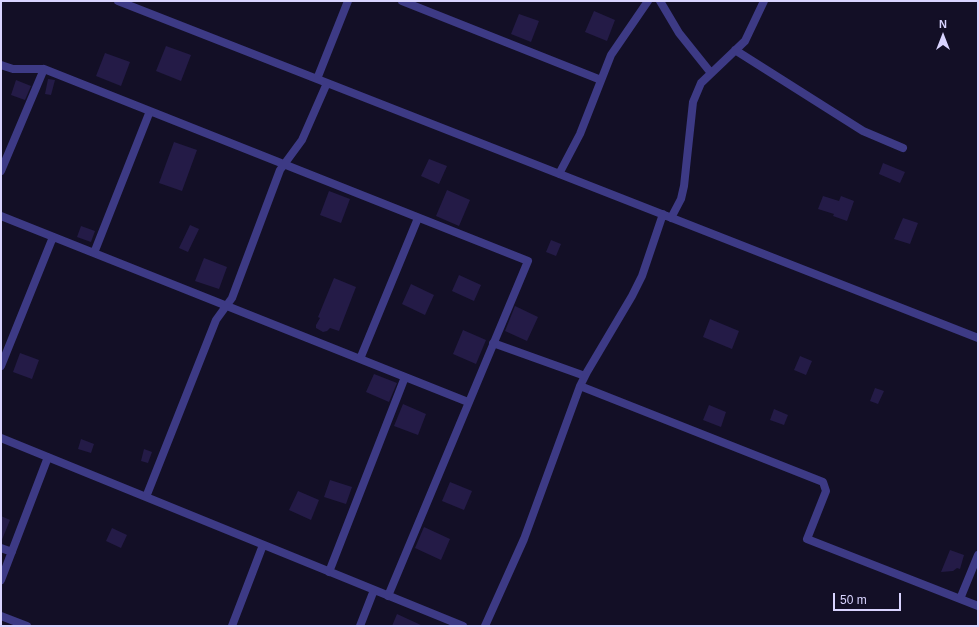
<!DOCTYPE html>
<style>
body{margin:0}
#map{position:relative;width:979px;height:627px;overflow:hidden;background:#130f26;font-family:Arial,sans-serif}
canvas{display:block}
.frame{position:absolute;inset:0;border:2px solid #d9d4ff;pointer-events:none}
.north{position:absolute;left:923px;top:16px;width:40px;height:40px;-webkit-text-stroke:3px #130f26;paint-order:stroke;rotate:0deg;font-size:11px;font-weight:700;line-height:16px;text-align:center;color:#d9d4ff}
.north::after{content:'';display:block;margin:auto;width:14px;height:18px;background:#d9d4ff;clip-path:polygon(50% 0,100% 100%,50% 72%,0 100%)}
.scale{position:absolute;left:833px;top:593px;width:68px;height:18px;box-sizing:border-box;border:2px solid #d9d4ff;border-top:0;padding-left:5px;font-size:12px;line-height:14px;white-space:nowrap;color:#d9d4ff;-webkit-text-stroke:3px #130f26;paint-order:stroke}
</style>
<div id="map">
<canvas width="979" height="627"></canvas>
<div class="frame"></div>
<div class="north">N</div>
<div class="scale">50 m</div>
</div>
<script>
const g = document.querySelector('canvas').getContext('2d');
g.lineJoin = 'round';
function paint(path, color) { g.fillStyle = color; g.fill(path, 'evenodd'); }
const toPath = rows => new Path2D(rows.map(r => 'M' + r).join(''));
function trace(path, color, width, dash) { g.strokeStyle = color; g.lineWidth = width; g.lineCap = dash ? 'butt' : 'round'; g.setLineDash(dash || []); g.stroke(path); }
const building = toPath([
 [594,11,615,20,607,41,585,32],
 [519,14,539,21,531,42,511,34],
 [166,46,191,55,181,81,156,71],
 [105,53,130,62,121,86,96,76],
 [48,79,55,80,51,95,45,94],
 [16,80,31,86,25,100,11,95],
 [174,142,197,150,182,191,159,183],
 [429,159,447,166,439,184,421,176],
 [883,163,905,172,900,183,879,174],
 [447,190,470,200,459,226,436,216],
 [329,191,350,199,341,223,320,215],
 [823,196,839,201,841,196,854,201,847,221,833,216,834,214,818,209],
 [903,218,918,223,910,244,894,239],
 [190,225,199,229,188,252,179,248],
 [81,226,95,231,91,242,77,237],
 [551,240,561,244,556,256,546,252],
 [204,258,227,267,219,289,195,281],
 [459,275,481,285,474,301,452,291],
 [334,278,356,287,339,331,330,328,327,331,323,332,316,328,316,325,320,318,318,317],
 [411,284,434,295,425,315,402,304],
 [515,306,538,317,527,341,505,331],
 [710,319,739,331,732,349,703,337],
 [463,330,486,340,476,364,453,354],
 [20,353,39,360,32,379,13,372],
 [800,356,812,361,806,375,794,370],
 [374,374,397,383,389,402,366,392],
 [875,388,884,391,878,404,870,401],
 [403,404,426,414,418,435,394,426],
 [709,405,726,412,721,427,703,420],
 [774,409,788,415,784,425,770,420],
 [81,439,94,444,91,453,78,449],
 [144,449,152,452,148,463,141,461],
 [330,480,352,487,346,504,324,497],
 [450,482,472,491,464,510,442,501],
 [298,491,319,500,311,520,289,510],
 [1,516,10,520,1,542],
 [424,527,450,539,441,560,415,548],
 [112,528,127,535,121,548,106,541],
 [950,550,964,555,960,569,957,568,953,571,941,572],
 [397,614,423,626,392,626]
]);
const minor = toPath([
 [118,1,978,338],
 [402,1,601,80],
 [660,1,679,33,711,73],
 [735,50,863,131,903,148],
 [1,65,13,69,44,69,528,261,388,596],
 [317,79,348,1],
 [1,171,44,69],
 [559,174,580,134,611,55,648,1],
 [1,216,468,402],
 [671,218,681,199,684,186,693,102,701,83,745,41,764,1],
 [94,253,150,111],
 [493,343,585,376],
 [360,359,418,218],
 [1,366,53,237],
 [580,386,823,482,826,491,807,539,978,606],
 [1,438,463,626],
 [146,497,216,320,232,298,280,170,302,140,327,83],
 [1,548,12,552],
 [329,572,405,377],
 [1,580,48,457],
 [960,599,978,555],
 [1,616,27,626],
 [232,626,263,545],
 [360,626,374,590],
 [485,626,524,539,580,386,587,372,632,296,642,276,663,214]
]);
paint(building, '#241b47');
trace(minor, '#3d3a85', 8);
</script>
